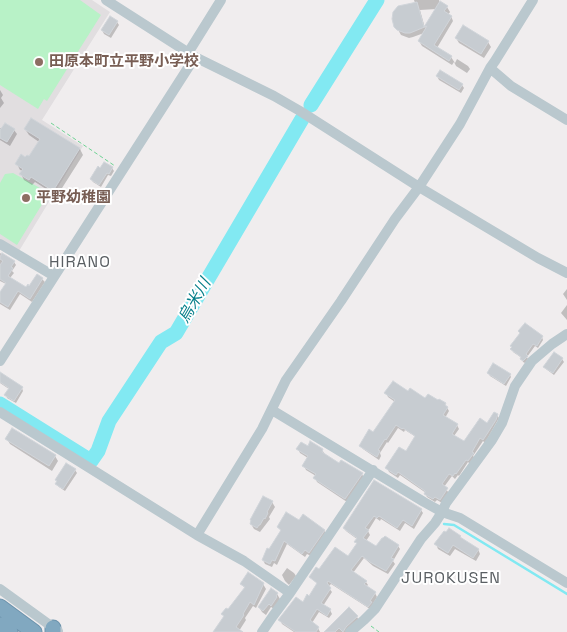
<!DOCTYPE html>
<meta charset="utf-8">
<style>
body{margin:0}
canvas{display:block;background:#f0edee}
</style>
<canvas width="567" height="632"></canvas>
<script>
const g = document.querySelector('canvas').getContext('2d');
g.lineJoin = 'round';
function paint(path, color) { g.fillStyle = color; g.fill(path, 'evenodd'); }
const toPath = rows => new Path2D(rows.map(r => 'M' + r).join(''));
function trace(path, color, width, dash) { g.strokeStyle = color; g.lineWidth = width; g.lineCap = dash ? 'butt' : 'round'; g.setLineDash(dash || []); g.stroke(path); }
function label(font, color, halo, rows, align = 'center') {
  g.font = font + ' "Space Grotesk","Noto Sans JP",sans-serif'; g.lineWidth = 4; g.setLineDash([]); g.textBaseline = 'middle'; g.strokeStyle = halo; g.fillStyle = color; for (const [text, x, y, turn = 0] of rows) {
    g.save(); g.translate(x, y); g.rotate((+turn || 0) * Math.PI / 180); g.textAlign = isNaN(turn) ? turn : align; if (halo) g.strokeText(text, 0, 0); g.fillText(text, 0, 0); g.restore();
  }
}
const education = toPath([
 [0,0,92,0,110,12,42,120,83,146,19,251,0,239]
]);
const green = toPath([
 [0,0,80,0,101,15,47,101,44,99,38,109,0,85],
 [13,173,49,193,17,245,0,234,0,183,5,174]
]);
const shadow = toPath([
 [414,0,439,0,439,2,447,7,450,12,448,15,451,16,453,21,437,48,451,57,455,63,457,59,468,66,470,69,467,73,456,66,454,62,452,65,422,46,419,41,424,33,413,37,409,38,401,35,397,28,415,3],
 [437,9,425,28,420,10],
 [117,22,119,25,111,38,104,34,102,30],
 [456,38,488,42,491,47,484,58,459,43],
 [437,76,462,85,464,88,461,93,439,80],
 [0,90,3,95,1,98,4,103,0,108],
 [32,120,80,149,83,155,57,196,35,182,32,185,24,180,21,174,23,171,20,170,17,164,29,158,39,142,29,135,25,129],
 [0,128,2,129,14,130,17,134,10,146,0,140],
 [112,168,114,171,111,176,108,175,101,187,93,182,91,179,101,169],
 [0,253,14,262,16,265,12,271,14,273,10,278,26,289,42,279,45,282,32,302,20,294,10,310,0,304,0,294,6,284,0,281],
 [567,289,567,300,563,294],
 [567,305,567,320,561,313],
 [521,334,542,337,543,340,538,348,535,346,527,357,528,359,525,363,523,362,522,358,513,352,512,349],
 [554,354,562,359,564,362,554,375,546,369,544,367],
 [488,373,510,375,511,377,506,386,490,376],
 [0,374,22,388,23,391,16,403,7,398,6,395,9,389,0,383],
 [386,393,408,393,426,400,445,404,449,411,445,418,457,425,459,429,454,436,464,442,488,424,497,415,499,418,485,443,483,441,473,456,475,458,470,464,468,462,459,476,458,475,455,479,452,476,444,487,449,493,442,503,437,500,435,502,427,497,425,494,426,493,400,475,398,478,389,472,387,468,406,453,416,437,405,430,404,432,398,428,388,443,387,442,380,453,381,456,379,460,363,449,361,446,374,434,395,402,388,397],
 [7,439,55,456,58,461,52,471,10,444],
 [308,448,322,450,325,454,340,465,362,474,364,478,347,502,317,482,315,478,316,476,306,470,304,466,308,458,300,453,298,449],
 [75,470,77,473,65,491,59,487,57,484],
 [375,482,421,510,423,513,414,529,405,523,400,531,381,519,380,521,376,518,368,531,370,535,366,541,377,548,398,546,400,549,393,561,395,564,388,574,373,566,364,558,353,573,366,582,368,585,366,587,375,593,377,597,370,609,331,584,328,587,332,592,323,606,330,610,332,614,329,618,319,612,312,623,318,628,320,632,294,632,282,624,280,620,309,597,318,584,313,580,311,577,319,571,349,558,357,544,356,542,357,539,346,531,344,528],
 [272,502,275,507,269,517,270,519,260,532,254,529,251,524],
 [299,522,324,530,326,534,311,556,307,554,305,557,287,544,277,565,274,563,272,567,265,564,263,560,281,531,278,527],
 [460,537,462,539,478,549,480,554,476,561,455,549,450,556,438,549,436,544],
 [287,568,294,573,296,576,289,585,285,581,282,575],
 [242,584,263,584,266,589,256,608,253,606,245,618,246,620,239,631,240,632,215,632,225,618,223,614,228,611,245,589],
 [271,590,277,594,280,599,274,609,271,607,266,615,262,612,259,607],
 [357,617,360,622,348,632,325,632]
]);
const stream = toPath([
 [444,524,454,525,567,594]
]);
const river = toPath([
 [311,105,377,0],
 [0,404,91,461,98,451,109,421,161,342,176,333,302,119]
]);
const building = toPath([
 [440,1,448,6,444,11,452,16,434,45,452,56,449,61,418,41,427,26,410,33,405,33,397,30,394,27,392,19,393,12,398,6,417,2,424,27,440,1],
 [110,16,118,21,109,35,101,30,110,16],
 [463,25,489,41,481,54,455,38,463,25],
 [440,70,463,84,459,90,436,76,440,70],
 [31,118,80,148,53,191,31,177,29,180,19,174,23,169,15,164,21,154,25,157,27,155,29,156,40,139,24,129,31,118],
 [5,123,15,129,7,142,0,138,0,130,5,123],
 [104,162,113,167,109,174,107,173,99,185,90,179,98,166,100,168,104,162],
 [2,253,15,261,11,267,13,268,8,276,26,287,28,284,29,286,37,274,43,278,30,299,18,291,8,307,0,302,0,292,6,283,0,279,0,265,3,261,0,259,0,257,2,253],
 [525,323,543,336,537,346,533,344,526,354,528,356,523,361,520,359,521,357,510,349,512,347,510,346,520,333,518,331,525,323],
 [554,352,563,358,553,373,543,367,554,352],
 [493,363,511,374,504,384,487,373,493,363],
 [0,372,23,387,14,401,4,395,9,388,0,382,0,372],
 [393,381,408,391,410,388,425,398,428,394,438,400,439,399,446,403,445,405,448,407,443,415,458,424,452,434,464,441,480,418,487,423,494,412,498,414,496,420,487,434,483,440,480,438,472,452,474,453,468,461,466,460,456,474,455,473,453,476,449,474,442,484,448,488,440,500,435,497,433,499,424,494,425,492,425,491,398,472,396,475,385,468,399,447,406,451,415,436,403,428,402,429,396,425,386,440,385,439,378,450,380,451,377,457,359,446,369,429,373,432,395,400,384,393,393,381],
 [12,428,56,455,49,466,5,439,12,428],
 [310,441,323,449,322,452,339,463,341,460,363,473,345,499,313,478,316,474,302,466,308,456,296,449,301,442,308,446,310,441],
 [66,463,76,469,63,489,55,484,57,481,55,480,66,463],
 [374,480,422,509,412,526,403,520,397,528,379,516,377,518,374,516,365,528,369,530,363,538,376,546,382,538,383,538,385,536,399,545,391,558,394,559,386,571,370,562,362,556,351,570,367,581,364,584,376,592,370,601,372,602,368,607,328,581,327,583,331,588,321,603,331,609,327,616,317,609,310,620,319,627,316,632,296,632,278,620,296,597,303,602,307,594,309,596,317,583,309,577,316,567,319,569,335,547,348,556,357,543,354,542,357,538,343,528,374,480],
 [263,496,273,501,267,512,268,513,265,519,264,518,260,525,259,525,257,528,250,524,251,520,250,520,263,496],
 [286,512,299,520,303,514,325,530,309,553,305,550,302,554,284,541,275,561,272,560,270,564,262,560,267,548,269,549,281,530,277,527,286,512],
 [449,528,461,536,460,537,479,549,473,558,453,545,448,553,434,544,444,531,446,532,449,528],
 [248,572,264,583,254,605,250,602,243,614,244,615,236,627,243,632,213,632,224,616,221,614,226,608,228,609,245,587,240,584,248,572],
 [271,588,278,593,276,596,277,597,271,606,269,604,263,611,258,607,271,588],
 [349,607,358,616,346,627,343,632,339,628,335,632,324,632,349,607]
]);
const path = toPath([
 [51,123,115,166],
 [371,626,379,632]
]);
const minor = toPath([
 [106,0,195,57,274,96,300,111,419,187,538,258,567,273],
 [188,53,221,0],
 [490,68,511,86,567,120],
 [0,244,54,276],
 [0,361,195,57],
 [272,410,424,502,442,512,460,518,567,583],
 [0,412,197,535,244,561,290,593],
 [197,535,262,429,286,380,341,301,395,219,419,187,434,164,460,124,490,68,495,61,533,0],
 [0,589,58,631],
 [262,632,273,616,290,593,373,470],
 [350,632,364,620,375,609,421,539,435,523,442,512,446,503,492,440,502,423,515,386,532,361,552,344,567,334]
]);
const highway = toPath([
 [0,607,34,632],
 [0,625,10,632],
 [53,632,53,628]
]);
const markers = [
 [39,62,5,"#8d6e63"],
 [26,198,5,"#8d6e63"]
];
const educationNames = [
 ["田原本町立平野小学校",49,62],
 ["平野幼稚園",36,198]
];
const neighbourhoodNames = [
 ["HIRANO",80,263],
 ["JUROKUSEN",451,579]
];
const waterNames = [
 ["烏米川",195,301,-60]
];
paint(education, '#e1dee0');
paint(green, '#b8f2c7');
paint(shadow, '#0003');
trace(stream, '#82e9f2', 2.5);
trace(river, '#82e9f2', 15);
paint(building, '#c7ccd1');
trace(building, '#d1d5da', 1);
trace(highway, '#6d93ac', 17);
trace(path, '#6ed293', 1, [4, 2.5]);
trace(minor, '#bac8ce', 10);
trace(highway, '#81a8c0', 15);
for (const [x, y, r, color] of markers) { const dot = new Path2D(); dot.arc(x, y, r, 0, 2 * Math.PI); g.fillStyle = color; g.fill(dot); trace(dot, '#fff', 2); }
label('bold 15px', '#785e54', '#fff', educationNames, 'left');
g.letterSpacing = '1px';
label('16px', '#5a5f63', '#fff', neighbourhoodNames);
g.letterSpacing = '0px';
label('italic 16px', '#067f89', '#fff', waterNames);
</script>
